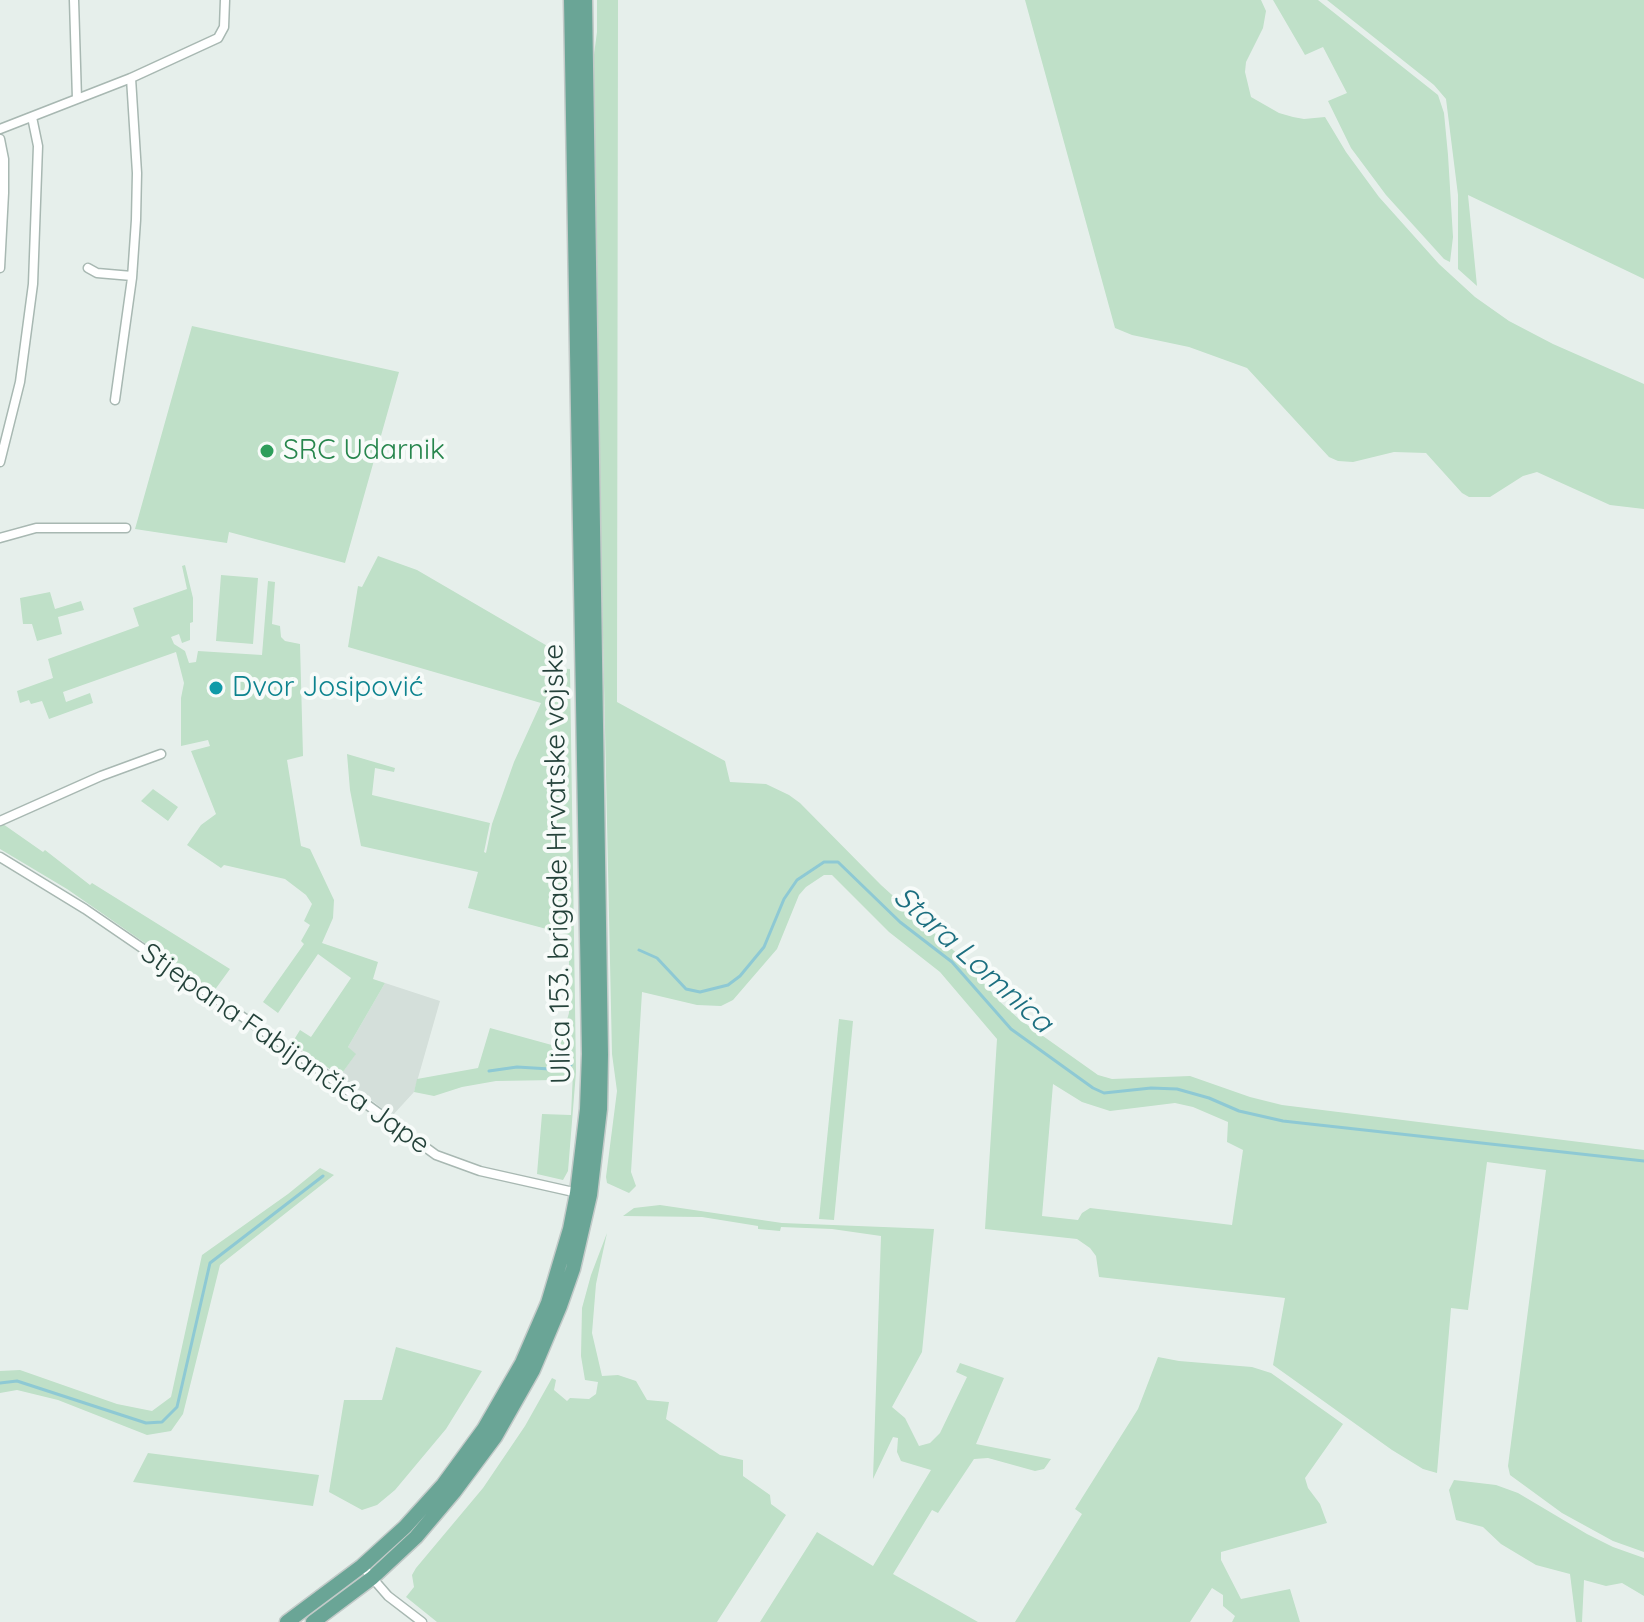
<!DOCTYPE html>
<meta charset="utf-8">
<style>
body{margin:0}
canvas{display:block;background:#e6efeb}
</style>
<canvas width="1644" height="1622"></canvas>
<script>
const g = document.querySelector('canvas').getContext('2d');
g.lineJoin = 'round';
function paint(path, color) { g.fillStyle = color; g.fill(path, 'evenodd'); }
const toPath = rows => new Path2D(rows.map(r => 'M' + r).join(''));
function trace(path, color, width, dash) { g.strokeStyle = color; g.lineWidth = width; g.lineCap = dash ? 'butt' : 'round'; g.setLineDash(dash || []); g.stroke(path); }
function label(font, color, halo, rows, align = 'center') {
  g.font = font + ' Quicksand,sans-serif'; g.lineWidth = 8; g.setLineDash([]); g.textBaseline = 'middle'; g.strokeStyle = halo; g.fillStyle = color; for (const [text, x, y, turn = 0] of rows) {
    g.save(); g.translate(x, y); g.rotate((+turn || 0) * Math.PI / 180); g.textAlign = isNaN(turn) ? turn : align; if (halo) g.strokeText(text, 0, 0); g.fillText(text, 0, 0); g.restore();
  }
}
const built = toPath([
 [385,983,440,1001,414,1092,392,1116,340,1076,355,1055,348,1047]
]);
const green = toPath([
 [597,0,618,0,617,702,725,761,730,782,766,784,789,795,800,803,881,885,962,958,999,1001,1019,1019,1098,1075,1112,1079,1190,1076,1250,1097,1282,1105,1644,1150,1644,1552,1613,1541,1562,1513,1510,1475,1508,1466,1546,1170,1487,1162,1468,1310,1451,1308,1437,1473,1423,1469,1392,1450,1273,1365,1285,1298,1099,1277,1096,1256,1090,1248,1077,1239,985,1229,997,1039,940,972,889,932,832,875,824,875,806,887,799,895,777,949,733,1000,721,1006,697,1005,642,992,631,1172,636,1186,629,1193,607,1183,606,1177,617,1091,612,1054,591,77,597,32],
 [1053,1084,1082,1102,1110,1111,1175,1103,1193,1107,1228,1122,1227,1142,1243,1150,1232,1225,1090,1208,1082,1213,1078,1220,1042,1216],
 [1025,0,1261,0,1266,11,1263,28,1246,62,1245,72,1251,97,1279,113,1293,117,1304,119,1325,117,1346,152,1379,197,1439,264,1475,297,1509,321,1553,344,1644,384,1644,509,1610,505,1537,472,1523,476,1490,497,1469,497,1462,493,1426,453,1394,452,1353,462,1338,461,1329,457,1247,368,1189,347,1132,335,1115,328],
 [1273,0,1318,0,1438,95,1444,113,1448,155,1453,237,1450,262,1444,259,1386,195,1351,148,1328,101,1347,93,1323,47,1305,55],
 [1327,0,1644,0,1644,279,1468,195,1477,286,1458,269,1458,195,1446,99,1434,85],
 [192,326,399,372,345,563,229,532,227,543,135,529],
 [378,556,417,570,556,651,557,668,570,669,576,1072,568,1171,563,1180,537,1174,542,1114,571,1115,573,1072,556,1080,496,1081,462,1087,434,1096,414,1092,417,1079,478,1068,490,1028,559,1047,569,1013,569,935,468,908,478,872,361,846,350,790,347,754,395,768,394,772,375,768,372,795,490,823,484,852,486,853,492,824,514,762,541,703,348,647,358,586,362,587],
 [185,565,193,598,193,622,190,623,190,640,182,643,179,634,171,637,174,644,185,651,189,663,196,662,198,651,262,655,268,581,275,582,272,624,280,626,281,637,285,641,300,644,303,756,287,760,301,846,310,849,334,900,333,918,322,943,378,962,373,979,385,983,348,1047,356,1054,340,1076,292,1043,300,1030,311,1037,351,978,318,954,278,1013,263,1002,304,944,301,941,310,925,304,921,312,904,306,895,285,879,224,865,221,868,187,845,201,825,216,814,191,751,210,746,208,740,181,746,181,698,184,683,176,652,63,692,66,702,90,693,93,703,49,719,42,701,31,704,29,700,20,703,17,691,53,678,48,659,139,626,133,608,187,589,182,566],
 [221,575,258,578,253,644,216,641],
 [50,592,55,609,81,601,84,610,58,617,62,634,37,641,32,624,23,624,20,598],
 [153,789,178,807,168,821,141,801],
 [3,824,43,852,45,850,90,885,92,883,230,969,214,991,67,889,0,849,0,826],
 [839,1019,853,1021,834,1220,819,1219],
 [320,1168,334,1175,220,1265,183,1414,171,1431,147,1435,58,1400,17,1390,0,1393,0,1371,20,1370,117,1404,152,1411,171,1397,202,1255,288,1194],
 [660,1205,782,1223,934,1229,922,1352,892,1407,905,1418,919,1446,930,1443,940,1433,967,1377,956,1372,960,1363,1004,1378,976,1444,1051,1459,1044,1469,1035,1471,988,1458,974,1459,938,1513,932,1510,893,1574,978,1622,760,1622,817,1532,873,1566,931,1470,901,1461,897,1452,898,1438,893,1437,873,1479,881,1236,832,1229,781,1227,780,1231,758,1229,758,1226,702,1217,623,1216,634,1208],
 [607,1233,596,1284,592,1333,602,1376,618,1375,636,1381,647,1400,669,1402,666,1419,720,1455,743,1460,743,1476,770,1495,771,1504,786,1515,717,1622,437,1622,406,1597,414,1587,412,1575,416,1568,483,1488,525,1426,552,1378,556,1380,554,1390,567,1401,570,1398,589,1399,596,1394,598,1382,585,1380,581,1356,582,1308,591,1275],
 [396,1347,482,1371,446,1429,395,1490,377,1505,362,1510,329,1492,344,1400,382,1400],
 [1158,1357,1179,1361,1252,1367,1271,1373,1343,1424,1305,1478,1308,1488,1320,1504,1327,1523,1221,1552,1221,1560,1241,1599,1290,1589,1300,1622,1232,1622,1235,1616,1223,1606,1223,1595,1212,1588,1190,1622,1015,1622,1082,1514,1075,1509,1138,1409],
 [148,1453,319,1475,313,1506,133,1482],
 [1454,1480,1496,1485,1518,1493,1587,1534,1613,1547,1644,1558,1644,1596,1622,1583,1606,1586,1584,1580,1582,1622,1576,1622,1570,1574,1536,1565,1501,1544,1483,1527,1456,1520,1449,1490]
]);
const stream = toPath([
 [639,950,657,958,686,989,700,992,728,985,740,976,764,947,784,899,797,880,824,862,838,862,900,922,952,962,1011,1029,1093,1088,1104,1093,1151,1088,1177,1089,1209,1098,1239,1111,1283,1121,1644,1161],
 [489,1071,517,1067,550,1069,571,1065],
 [0,1383,17,1381,146,1423,162,1422,177,1407,210,1263,323,1176]
]);
const minor = toPath([
 [74,0,77,99],
 [0,129,131,78,218,38,224,27,225,0],
 [0,139,4,159,4,193,0,268],
 [88,268,97,273,132,276],
 [115,400,132,278,136,220,137,173,131,78],
 [0,462,20,382,33,284,38,146,32,117],
 [0,538,36,528,126,528],
 [0,821,101,776,161,754],
 [0,857,85,909,310,1063,436,1155,480,1171,578,1193],
 [362,1566,388,1596,422,1622]
]);
const primary = toPath([
 [287,1622,362,1566,405,1527,443,1485,484,1429,522,1363,548,1303,570,1229,577,1193,587,1109,589,1054,571,0],
 [313,1622,372,1578,416,1537,454,1492,495,1437,533,1370,560,1306,573,1269,590,1195,600,1109,601,1054,585,0]
]);
const markers = [
 [267,451,8,"#2e9e5b"],
 [216,688,8,"#0f9aa8"]
];
const leisureNames = [
 ["SRC Udarnik",283,451]
];
const cultureNames = [
 ["Dvor Josipović",232,688]
];
const streetNames = [
 ["Ulica 153. brigade Hrvatske vojske",558,864,-91],
 ["Stjepana Fabijančića Jape",285,1049,35]
];
const waterNames = [
 ["Stara Lomnica",973,960,42]
];
paint(built, '#d4dfda');
paint(green, '#bfe0c8');
trace(stream, '#8ec9d4', 3);
trace(minor, '#a8b8b2', 11);
trace(primary, '#c2cac8', 17);
trace(minor, '#fff', 8);
trace(primary, '#6aa596', 14);
for (const [x, y, r, color] of markers) { const dot = new Path2D(); dot.arc(x, y, r, 0, 2 * Math.PI); g.fillStyle = color; g.fill(dot); trace(dot, '#f7fbf9', 3); }
label('28px', '#27864d', '#f7fbf9', leisureNames, 'left');
label('28px', '#0d838f', '#f7fbf9', cultureNames, 'left');
label('28px', '#24423a', '#f7fbf9', streetNames);
label('italic 30px', '#1c6f80', '#f7fbf9', waterNames);
</script>
